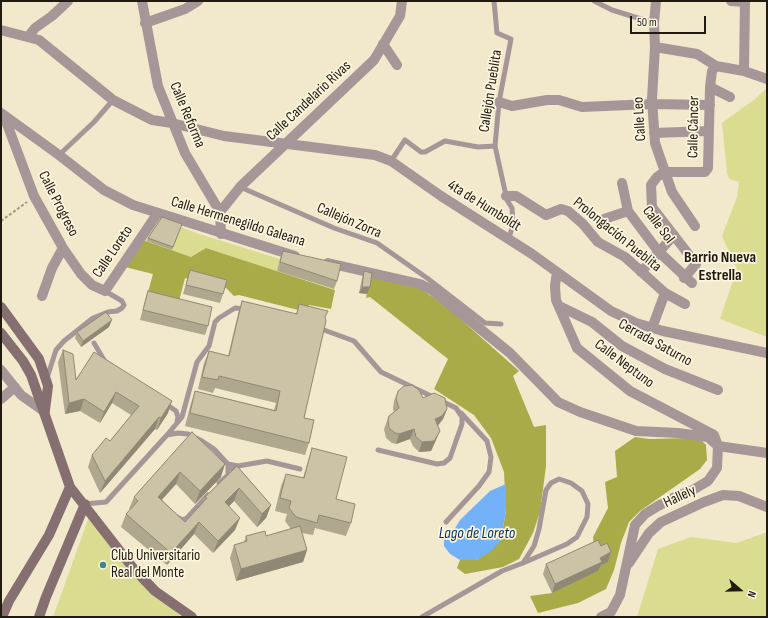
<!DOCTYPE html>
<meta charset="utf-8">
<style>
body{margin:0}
#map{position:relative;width:768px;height:618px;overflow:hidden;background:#f2e8cb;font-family:"Sofia Sans Condensed",sans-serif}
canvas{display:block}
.frame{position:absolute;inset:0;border:2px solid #1f1b11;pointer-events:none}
.north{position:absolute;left:720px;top:570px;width:40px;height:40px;-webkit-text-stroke:3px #fdf5de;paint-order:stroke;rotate:110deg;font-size:11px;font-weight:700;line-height:16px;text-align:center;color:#1f1b11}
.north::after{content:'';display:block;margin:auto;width:14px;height:18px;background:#1f1b11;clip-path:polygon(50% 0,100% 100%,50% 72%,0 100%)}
.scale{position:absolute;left:630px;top:16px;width:76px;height:18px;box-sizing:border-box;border:2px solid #1f1b11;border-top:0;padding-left:5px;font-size:12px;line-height:14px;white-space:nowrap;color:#1f1b11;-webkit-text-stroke:3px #fdf5de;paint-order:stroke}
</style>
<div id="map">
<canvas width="768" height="618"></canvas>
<div class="frame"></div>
<div class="north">N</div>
<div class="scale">50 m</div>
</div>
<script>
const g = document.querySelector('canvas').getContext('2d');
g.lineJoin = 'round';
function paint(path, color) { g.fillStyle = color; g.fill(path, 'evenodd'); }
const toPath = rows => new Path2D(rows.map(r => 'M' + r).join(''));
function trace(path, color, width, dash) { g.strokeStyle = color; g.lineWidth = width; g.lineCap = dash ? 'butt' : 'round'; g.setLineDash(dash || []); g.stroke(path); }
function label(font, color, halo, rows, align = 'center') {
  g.font = font + ' "Sofia Sans Condensed",sans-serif'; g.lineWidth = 3.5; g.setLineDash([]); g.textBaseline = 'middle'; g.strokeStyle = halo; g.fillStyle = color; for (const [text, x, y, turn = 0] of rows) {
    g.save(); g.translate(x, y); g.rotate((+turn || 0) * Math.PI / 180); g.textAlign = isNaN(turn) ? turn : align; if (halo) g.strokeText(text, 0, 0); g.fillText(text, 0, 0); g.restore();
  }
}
const green = toPath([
 [767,88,767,337,720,319,737,269,722,236,737,197,739,182,729,179,727,173,722,123,755,99],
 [159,218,199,234,280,259,277,271,206,248,191,257,143,240],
 [90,514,181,617,53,617],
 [767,532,767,617,637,617,658,549,691,537,737,543]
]);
const forest = toPath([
 [143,240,191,257,206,248,335,290,331,309,309,305,306,312,239,295,234,296,226,288,185,278,178,305,147,296,153,274,125,267],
 [370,277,420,288,448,308,519,371,513,376,534,427,546,425,546,466,540,512,533,533,519,559,503,567,465,574,457,568,460,560,477,560,501,540,506,510,504,472,491,438,474,415,434,389,448,359,370,297,366,298],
 [635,437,649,439,692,438,702,441,706,445,707,460,700,469,640,511,629,522,621,543,614,570,606,589,578,603,538,613,530,596,552,593,594,550,593,537,608,508,605,482,617,477,615,451]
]);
const water = toPath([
 [506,484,506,510,501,540,491,551,477,560,460,560,450,554,444,546,444,536,454,530,460,520,490,491]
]);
const path = toPath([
 [1,221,27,202]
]);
const lane = toPath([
 [494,1,497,33,511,39,499,102,495,146,507,200,512,208,513,223,509,239],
 [594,1,612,10,654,23],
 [59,155,94,122,113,100],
 [391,161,405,140,421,152,425,152,445,141,478,147,495,146],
 [240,187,334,228,377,243,427,278,485,323,501,324],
 [324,330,354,341,381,372,456,408,462,417,462,424,450,458,444,463,437,464,378,450],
 [94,343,104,360],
 [47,378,56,350,64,341,93,318,108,312,117,311,122,308,124,305,122,301,105,291],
 [166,404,176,411,178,417,177,422],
 [167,435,182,417,197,362,209,346,215,322,219,318,235,308,246,309],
 [219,483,228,475,228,464,238,466,267,461,300,469],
 [85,504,106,502,167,435,178,433,188,434,202,441,214,449,237,474],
 [177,517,182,520,187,518,208,495],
 [446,522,479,486,489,472,491,457,487,441,461,413],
 [422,617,502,571,523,563,567,544,577,537,587,517,588,504,582,491,571,483,559,479,551,483,546,490,539,529,534,546,523,563]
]);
const street = toPath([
 [142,1,158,86,185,153,220,212,221,234],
 [656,1,654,23,655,47,652,99,655,143,672,192,695,226],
 [731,1,745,2],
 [145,23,185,9,198,1],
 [1,30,39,40,113,100,152,120,172,123,224,136,375,155,391,161,441,196,532,254,611,311,636,323,663,331,767,353],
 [28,37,35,28,52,16,68,1],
 [383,44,397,65],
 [655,47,697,54,716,66,744,71,767,79],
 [744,71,745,1],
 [710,87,730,97],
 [499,102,512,106,547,100,559,100,582,107,652,104,710,105],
 [1,113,59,155,104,190,133,205,295,256],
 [4,116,34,196,63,248,81,274,92,285,105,291,157,214],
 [654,133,709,131],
 [622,183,628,211,658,251,692,283],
 [506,196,516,196,546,215,561,209,568,211,583,224,598,242,625,257,665,293,685,304],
 [220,212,240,187,374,60,400,16,402,1],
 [604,219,628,211],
 [328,263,420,284,432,290,510,353,558,402,580,412,636,431,678,433,708,437,718,446],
 [557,272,555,286,556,300,577,348,630,391,714,435,718,446,717,468,708,481,691,491,677,496,658,506,645,514,635,525,620,595,611,612,601,617],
 [641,272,674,235],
 [684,278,696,264,652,207,651,185,657,177,664,172,705,172,708,168,710,87,712,71,716,66],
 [42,296,52,268,63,248],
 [559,306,592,322,622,346,665,369,718,390],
 [652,328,665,293],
 [1,370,21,395,45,412],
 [1,399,15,387],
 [718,446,767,453],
 [629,563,649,533,661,522,704,502,723,495,739,496,767,507]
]);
const secondary = toPath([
 [1,307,39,359,48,386,45,410],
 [1,333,23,361,31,375,70,487,133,568,155,591,192,617],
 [2,617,9,601,49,535,70,487],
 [39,617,46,597,85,504]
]);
const wall = toPath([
 [182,224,172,250,147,241,148,238],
 [283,251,337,281,334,289,277,271,280,259],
 [190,270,223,294,220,303,183,294,187,280],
 [364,271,367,294,359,293,362,278],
 [148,291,208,326,205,335,140,320,145,301],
 [242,301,296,314,299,304,325,319,304,418,309,443,305,455,185,426,191,403,195,391,274,410,276,403,215,388,213,393,198,389,204,363,209,351,228,356,238,314],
 [109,327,81,347,75,338,77,332],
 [63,350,76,380,94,352,168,413,157,430,155,429,100,493,88,467,92,455,110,441,131,415,112,403,100,423,80,411,65,414,58,362],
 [398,391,423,398,447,409,443,419,438,426,436,440,431,451,419,452,413,446,410,439,396,444,392,443,386,438,384,429,389,416,394,412,393,409,394,401],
 [192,432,221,477,195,504,176,484,162,500,185,522,203,502,205,497,237,466,271,505,266,518,257,527,234,501,229,506,235,530,213,553,194,534,167,565,121,527,126,514,130,510,129,509,134,497],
 [312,448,336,499,351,523,346,536,315,528,313,535,302,533,307,550,303,562,236,581,230,558,234,545,244,542,246,536,266,536,291,529,285,521,287,514,275,511,281,486,286,474,303,478,308,461],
 [601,546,611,552,608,562,601,565,598,571,552,593,543,574,546,564]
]);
const shadedWall = toPath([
 [362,287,370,287,367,294,359,293],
 [112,320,109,327,81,347,83,341],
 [116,392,112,403,100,423,104,412],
 [84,399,80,411,65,414,69,403],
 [172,401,168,413,157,430,161,418],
 [447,409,443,419,438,425,432,428,435,419],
 [159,417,155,429,100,493,105,481],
 [414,429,410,439,396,444,399,434],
 [440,431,436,440,431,451,419,452,422,442],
 [225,464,221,477,195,504,200,491],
 [180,472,176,484,153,509,158,497],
 [239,488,234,501,221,514,225,502],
 [271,505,266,518,257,527,262,514],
 [240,518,235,530,213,553,218,541],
 [199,522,194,534,167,565,171,553],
 [307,550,303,562,236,581,241,569],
 [611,552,608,562,601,565,598,571,552,593,555,584,600,558]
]);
const building = toPath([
 [162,217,182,224,173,247,148,238,162,217],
 [283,251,341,264,337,281,280,262,283,251],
 [190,270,227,280,223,294,186,285,190,270],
 [364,271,372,273,370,287,362,287,364,271],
 [148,291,212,307,208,326,143,310,148,291],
 [242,301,297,314,299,304,328,311,325,317,326,321,304,418,314,420,309,443,190,413,195,391,276,411,280,391,219,376,218,380,202,377,209,351,229,356,242,301],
 [106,312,112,320,83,341,77,332,106,312],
 [63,350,73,354,76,380,94,352,172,401,161,418,159,417,105,481,92,455,106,438,110,441,139,406,116,392,104,412,84,399,69,403,63,350],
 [412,385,419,390,423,398,434,393,445,398,447,409,442,416,435,419,440,431,434,441,422,442,416,437,414,429,399,434,395,433,389,428,388,420,389,416,399,408,396,399,398,391,404,386,412,385],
 [192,432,225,464,200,491,180,472,158,497,185,522,207,498,205,497,237,466,271,505,262,514,239,488,225,502,240,518,218,541,199,522,171,553,126,514,138,501,134,497,192,432],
 [312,448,347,457,336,499,355,504,351,523,319,515,317,523,296,517,289,508,291,501,280,498,286,474,304,478,312,448],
 [300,526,307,550,241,569,234,545,247,541,246,536,265,531,266,536,300,526],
 [598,540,601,546,607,543,611,552,600,558,602,562,555,584,546,564,598,540]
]);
const markers = [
 [103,565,4,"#3f868e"]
];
const streetNames = [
 ["Callejón Pueblita",491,91,-81],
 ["Calle Candelario Rivas",309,101,-43],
 ["Calle Reforma",187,115,67],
 ["Calle Leo",640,119,-94],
 ["Calle Cáncer",694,127,-89],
 ["Calle Progreso",58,204,63],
 ["4ta de Humboldt",484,206,32],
 ["Callejón Zorra",349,221,23],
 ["Calle Hermenegildo Galeana",238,222,17],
 ["Calle Sol",658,225,53],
 ["Prolongación Pueblita",617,235,39],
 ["Calle Loreto",113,252,-56],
 ["Cerrada Saturno",655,343,29],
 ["Calle Neptuno",624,364,37],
 ["Hallely",680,497,-25]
];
const poiNames = [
 ["Club Universitario",111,556],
 ["Real del Monte",111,573]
];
const neighbourhoodNames = [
 ["Barrio Nueva",720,258],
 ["Estrella",720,276]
];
const waterNames = [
 ["Lago de Loreto",477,534]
];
paint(green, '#dadd90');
paint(forest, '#a9ab49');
paint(water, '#73b2f8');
trace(path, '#9f9782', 2, [3, 2]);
trace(lane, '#a69697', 5);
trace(street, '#a69697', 10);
trace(secondary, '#856f70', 10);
paint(wall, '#afa78e');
paint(shadedWall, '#8f8874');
paint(building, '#ccc2a5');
trace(building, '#8f8874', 1);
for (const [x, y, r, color] of markers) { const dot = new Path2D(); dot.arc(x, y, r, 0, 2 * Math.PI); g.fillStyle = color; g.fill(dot); trace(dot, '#fdf5de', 1.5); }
label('15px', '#1f1b11', '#fdf5de', streetNames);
label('15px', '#1f1b11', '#fdf5de', poiNames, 'left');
label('bold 16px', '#1f1b11', '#fdf5de', neighbourhoodNames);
label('italic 16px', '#03325d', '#fdf5de', waterNames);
</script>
